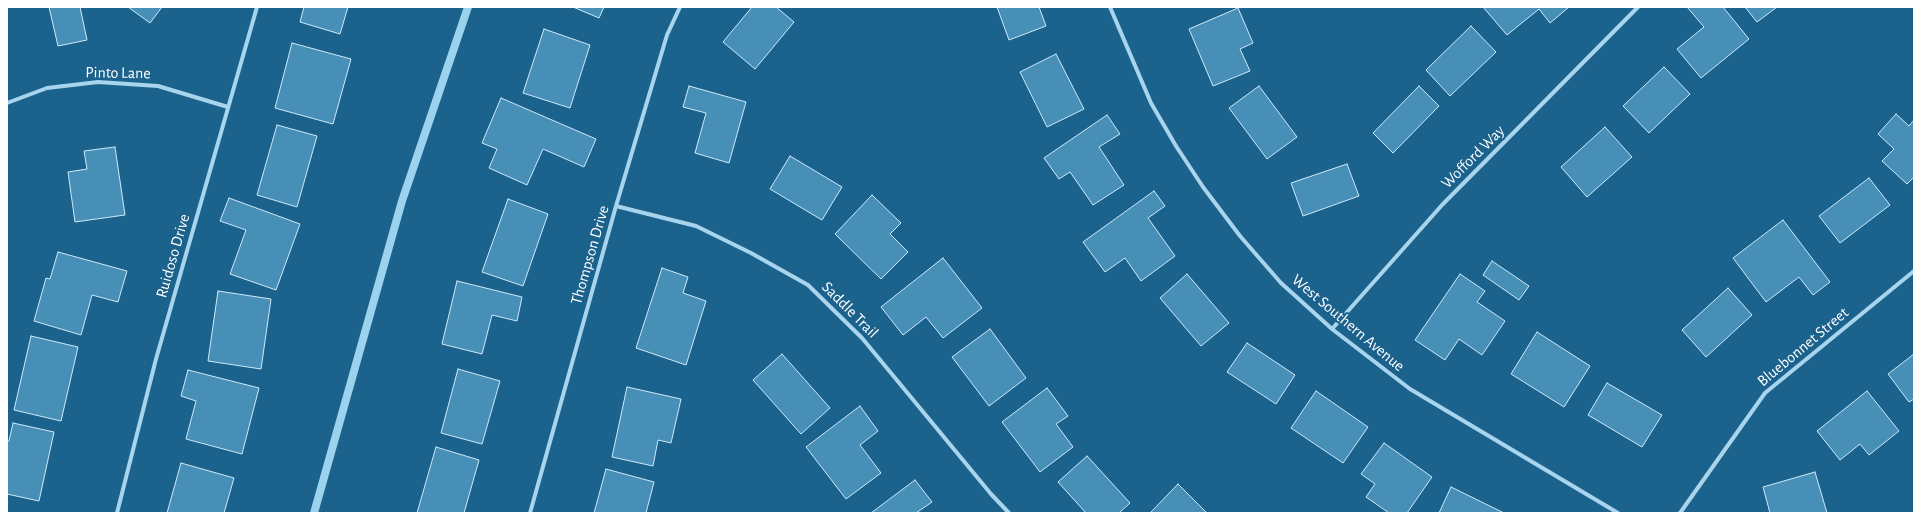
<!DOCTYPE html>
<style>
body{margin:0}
#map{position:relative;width:1921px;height:520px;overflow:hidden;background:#1b638d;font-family:"Alegreya Sans",sans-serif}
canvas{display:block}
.frame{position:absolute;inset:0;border:8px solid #fff;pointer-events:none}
</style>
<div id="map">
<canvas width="1921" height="520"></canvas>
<div class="frame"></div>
</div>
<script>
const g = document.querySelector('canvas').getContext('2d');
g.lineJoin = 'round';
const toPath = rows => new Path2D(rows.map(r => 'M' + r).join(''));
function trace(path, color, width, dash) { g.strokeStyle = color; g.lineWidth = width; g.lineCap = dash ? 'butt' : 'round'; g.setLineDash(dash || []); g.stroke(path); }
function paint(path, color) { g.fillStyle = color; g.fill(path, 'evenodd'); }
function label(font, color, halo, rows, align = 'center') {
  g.font = font + ' "Alegreya Sans",sans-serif'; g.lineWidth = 4; g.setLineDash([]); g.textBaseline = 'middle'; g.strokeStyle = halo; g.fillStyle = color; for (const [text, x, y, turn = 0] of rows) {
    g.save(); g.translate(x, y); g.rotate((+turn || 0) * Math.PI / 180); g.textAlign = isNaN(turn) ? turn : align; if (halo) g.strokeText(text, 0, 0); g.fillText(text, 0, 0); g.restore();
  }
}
const stream = toPath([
 [314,513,402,201,468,7]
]);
const building = toPath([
 [49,7,80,7,87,40,58,46,49,7],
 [128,7,162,7,150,23,128,7],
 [304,7,348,7,340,34,300,22,304,7],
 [573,7,604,7,599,18,573,7],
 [752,7,776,7,794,22,755,69,723,42,752,7],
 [997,7,1039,7,1046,26,1009,40,997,7],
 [1483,7,1569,7,1550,23,1539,9,1507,35,1483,7],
 [1687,7,1723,7,1749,39,1701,78,1677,49,1704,27,1687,7],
 [1745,7,1777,7,1757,22,1745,7],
 [1238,8,1253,43,1240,49,1250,71,1213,86,1189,29,1238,8],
 [1471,26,1496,52,1450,96,1426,70,1471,26],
 [544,29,590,45,570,108,523,93,544,29],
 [292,43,351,59,333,124,275,108,292,43],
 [1056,54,1084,109,1047,127,1020,72,1056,54],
 [1664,67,1690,94,1649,133,1623,106,1664,67],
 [689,86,746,102,729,163,695,153,706,113,683,107,689,86],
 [1259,86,1297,137,1267,159,1229,108,1259,86],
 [1419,86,1439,106,1393,153,1373,133,1419,86],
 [501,98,596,139,584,167,543,149,527,185,489,168,497,149,482,143,501,98],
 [1896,114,1909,126,1914,120,1914,177,1907,184,1882,161,1894,149,1878,134,1896,114],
 [1107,115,1120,134,1099,147,1124,185,1093,205,1070,172,1059,179,1044,158,1107,115],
 [277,125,317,136,297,207,257,195,277,125],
 [1605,127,1632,157,1587,197,1561,167,1605,127],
 [115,147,125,215,75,222,68,172,87,169,84,151,115,147],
 [790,156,842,187,822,220,770,189,790,156],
 [1347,164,1359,196,1303,216,1291,183,1347,164],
 [1869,178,1890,205,1840,243,1819,216,1869,178],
 [1154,191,1165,206,1148,218,1175,256,1141,281,1125,258,1105,272,1083,242,1154,191],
 [872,195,901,223,890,234,908,252,881,279,835,234,872,195],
 [229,198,300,224,276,290,230,274,246,230,220,221,229,198],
 [508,199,548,214,523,286,482,272,508,199],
 [1783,220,1830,282,1813,295,1799,277,1766,302,1733,258,1783,220],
 [58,252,127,271,118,302,92,295,81,335,34,321,46,278,50,279,58,252],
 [943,258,982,308,943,338,926,317,903,335,881,307,943,258],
 [1492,261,1529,286,1519,300,1483,275,1492,261],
 [662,268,688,277,683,293,706,301,686,365,636,348,662,268],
 [1187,274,1229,323,1201,346,1160,298,1187,274],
 [1460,274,1485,291,1477,302,1505,321,1482,355,1459,339,1445,360,1415,340,1460,274],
 [457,281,522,297,517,321,492,315,482,354,442,344,457,281],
 [1728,288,1752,315,1706,357,1682,330,1728,288],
 [218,291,271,299,261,369,208,361,218,291],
 [990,329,1026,378,989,406,952,357,990,329],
 [1537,332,1590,366,1564,407,1511,374,1537,332],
 [31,336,78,347,61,421,14,410,31,336],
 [1247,343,1295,375,1276,404,1227,372,1247,343],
 [782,354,830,408,801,434,753,380,782,354],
 [1914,354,1914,399,1909,402,1888,374,1914,354],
 [458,369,500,381,482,444,441,433,458,369],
 [188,370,259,388,242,454,186,439,196,401,181,396,188,370],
 [1607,383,1662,415,1642,447,1588,415,1607,383],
 [627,387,681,399,671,443,658,440,653,466,612,457,627,387],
 [1047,388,1068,416,1056,424,1073,447,1040,472,1002,422,1047,388],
 [1316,391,1368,427,1343,463,1291,428,1316,391],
 [1867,391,1899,431,1869,455,1860,444,1840,460,1817,431,1867,391],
 [860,406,878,431,860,445,881,473,846,499,806,447,860,406],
 [13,423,54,432,39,501,7,494,7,441,9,441,13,423],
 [1384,443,1432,477,1407,513,1389,513,1366,497,1375,484,1361,474,1384,443],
 [436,447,479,460,464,513,417,513,436,447],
 [1087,456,1130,503,1119,513,1086,513,1058,482,1087,456],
 [181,463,234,478,224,513,167,513,181,463],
 [606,469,654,482,646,513,594,513,606,469],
 [1815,472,1827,513,1770,513,1763,487,1815,472],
 [915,480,932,502,916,513,871,513,915,480],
 [1178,484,1207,513,1150,513,1178,484],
 [1451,487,1504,513,1439,513,1451,487]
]);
const street = toPath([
 [1110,7,1151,103,1176,146,1203,187,1240,236,1281,283,1332,329,1410,389,1618,513],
 [7,103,47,88,98,82,158,86,228,107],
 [616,206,696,226,751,253,808,285,862,338,991,494,1009,513],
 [1332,329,1442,205,1638,7],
 [117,513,156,359,257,7],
 [530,513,616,206,667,35,680,7],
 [1680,513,1765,393,1914,271]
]);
const streetNames = [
 ["Pinto Lane",118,73,1],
 ["Wofford Way",1473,157,-45],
 ["Thompson Drive",590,255,-74],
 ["Ruidoso Drive",173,256,-74],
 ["Saddle Trail",850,310,45],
 ["West Southern Avenue",1348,323,40],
 ["Bluebonnet Street",1803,347,-40]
];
trace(stream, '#9bd3ef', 8);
paint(building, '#488fb7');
trace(building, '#cdeafa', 1);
trace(street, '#a8d5ed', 4);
label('16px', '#fff', '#1b638d', streetNames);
</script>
